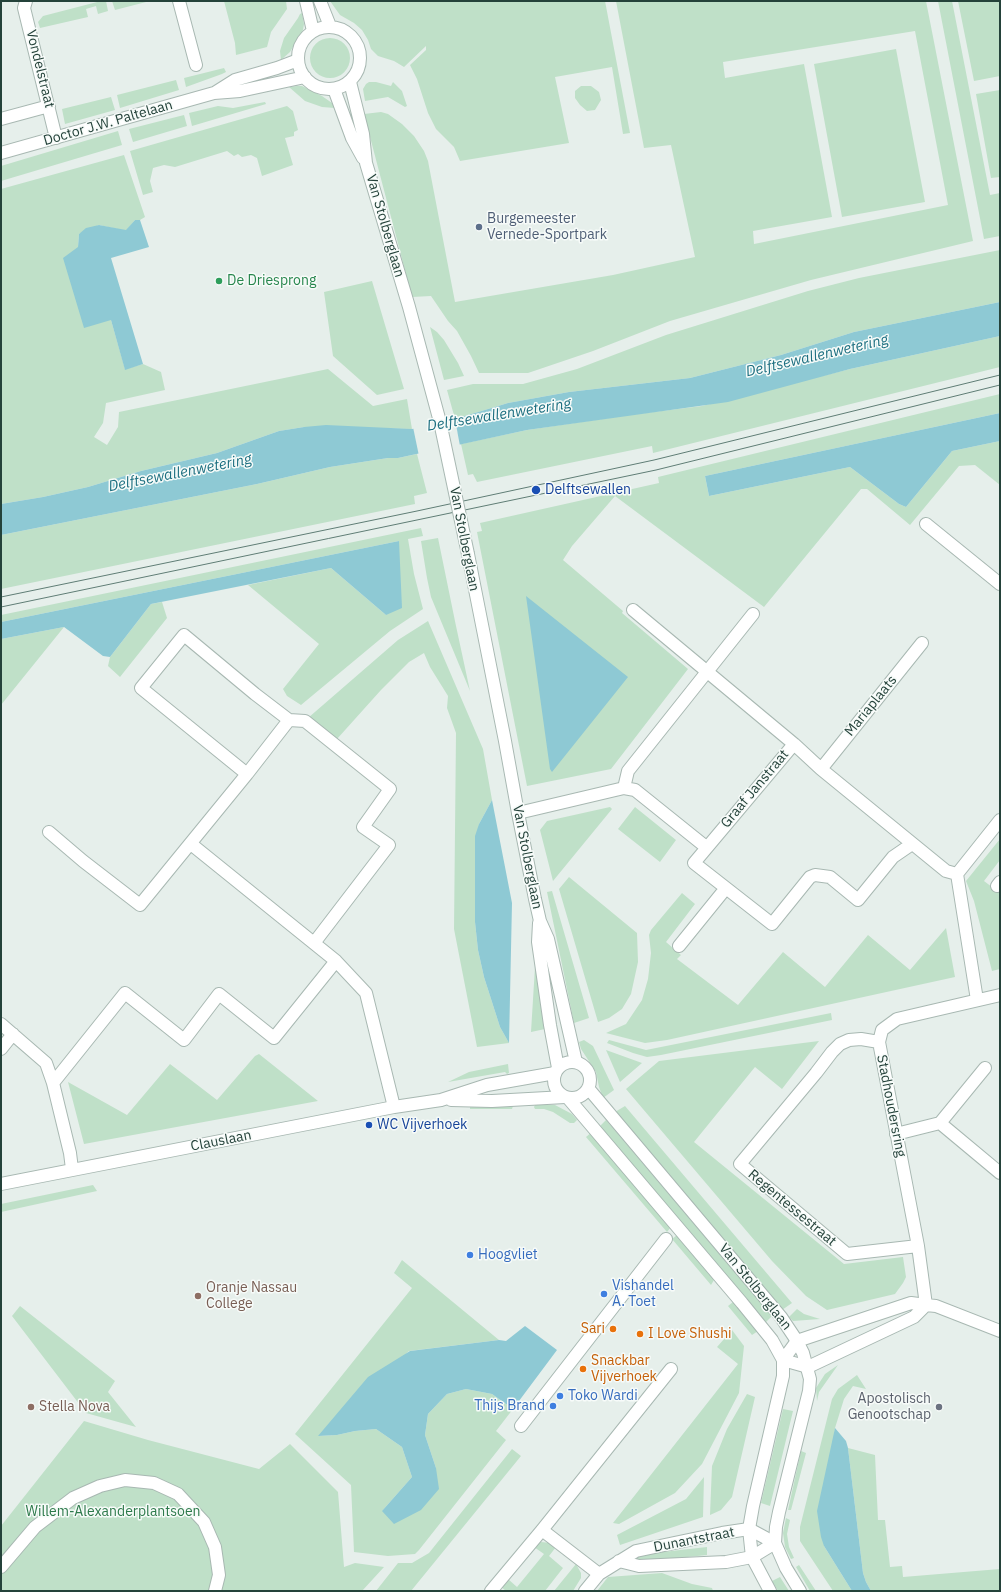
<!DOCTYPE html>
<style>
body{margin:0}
#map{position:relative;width:1001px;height:1592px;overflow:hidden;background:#e6efeb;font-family:"IBM Plex Sans",sans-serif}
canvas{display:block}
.frame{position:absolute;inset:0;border:2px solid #24423a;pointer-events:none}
</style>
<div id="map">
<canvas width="1001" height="1592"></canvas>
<div class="frame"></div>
</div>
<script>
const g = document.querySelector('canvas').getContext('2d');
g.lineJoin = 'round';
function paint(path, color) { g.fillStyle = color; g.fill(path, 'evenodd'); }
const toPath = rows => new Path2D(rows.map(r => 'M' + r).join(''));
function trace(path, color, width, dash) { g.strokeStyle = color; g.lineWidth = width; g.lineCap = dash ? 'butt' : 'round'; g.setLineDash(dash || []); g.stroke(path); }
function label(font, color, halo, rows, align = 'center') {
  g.font = font + ' "IBM Plex Sans",sans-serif'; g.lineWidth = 3; g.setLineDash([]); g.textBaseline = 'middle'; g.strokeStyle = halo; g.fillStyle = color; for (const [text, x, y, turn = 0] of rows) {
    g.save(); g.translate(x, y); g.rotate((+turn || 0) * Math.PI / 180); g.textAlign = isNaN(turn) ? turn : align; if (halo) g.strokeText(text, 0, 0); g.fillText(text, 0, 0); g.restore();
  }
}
const green = toPath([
 [101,1,106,1,108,11,98,14,96,6,86,9,88,17,40,28,38,22,43,16],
 [112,1,150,1,115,10],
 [224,1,286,1,287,9,271,32,267,47,236,55,235,43],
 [330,1,605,1,630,133,623,134,612,67,555,77,569,143,460,161,454,147,436,129,428,113,417,79,410,65,426,50,426,46,404,67,394,61,378,56,371,49,368,40,362,30,354,23,340,15],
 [616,1,926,1,973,241,811,280,670,321,593,351,528,373,479,373,471,356,457,331,448,321,431,296,412,297,364,114,381,112,388,114,402,124,414,136,424,151,428,161,455,302,613,275,695,257,671,145,644,148],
 [915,31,948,205,754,244,753,231,832,217,804,64,725,78,723,62],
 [938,1,952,1,990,195,1000,193,1000,236,984,239],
 [958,1,1000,1,1000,76,974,81],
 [302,13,304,24,303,30,290,52,281,60,280,51,284,38,298,18,300,14],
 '310 58a20 20 0 1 1 40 0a20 20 0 1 1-40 0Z',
 [896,49,925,202,842,217,814,64],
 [224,68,226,72,222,74,186,87,184,78],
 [176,80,179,90,120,108,117,95],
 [369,82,376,82,391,86,393,82,402,91,407,106,405,107,388,97,365,101,363,89,366,84],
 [297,86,302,86,322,96,332,103,336,107,335,108,322,107,305,101,289,87],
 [581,86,591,86,599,92,601,100,595,110,587,111,580,105,575,98,575,91],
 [1000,90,1000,177,991,178,976,94],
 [111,97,115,110,65,124,62,109],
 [265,102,266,104,192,126,189,113,218,106,233,108],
 [287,106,293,111,298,130,294,132,294,136,285,138,293,165,262,176,257,158,251,155,242,157,238,154,234,156,227,151,175,167,164,165,153,168,150,181,153,192,143,195,130,151],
 [184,115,187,126,133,142,129,129],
 [118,131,122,145,1,181,1,166],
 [124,155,145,217,140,220,135,220,126,231,99,225,79,234,78,247,111,320,125,369,143,364,161,372,165,390,106,403,103,423,94,437,107,445,118,427,119,412,328,369,373,406,407,399,412,429,304,427,279,431,217,453,141,471,88,487,43,497,1,504,1,189],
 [1000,250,1000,302,854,332,781,355,690,378,569,392,508,403,455,419,447,390,473,384,523,384,577,369,666,335,808,291,859,278],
 [372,281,404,389,377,395,333,356,324,292],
 [430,327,437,332,444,340,458,363,464,376,444,380],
 [1000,336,1000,367,653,453,652,446,477,482,473,474,468,475,461,444,527,430,629,415,702,406,850,369],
 [1000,394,1000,413,705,476,709,496,850,467,899,504,906,507,952,451,1000,441,1000,485,975,465,959,466,910,525,867,489,861,489,764,607,615,496,572,546,563,560,623,611,622,613,688,669,611,769,527,786,477,532,482,531,480,523,659,483,658,477],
 [417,454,427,493,414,496,415,504,1,589,1,535,257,484,330,467,388,458,398,458],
 [421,528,423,536,408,539,414,574,423,609,390,631,301,705,287,696,283,689,319,644,248,585,331,568,386,615,399,541,1,622,1,615],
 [438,538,456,626,470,691,431,597,427,578,421,541],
 [162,602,167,618,120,677,108,666,110,657,151,604],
 [428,621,483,749,492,800,479,824,475,922,478,950,484,977,500,1027,509,1043,477,1047,454,929,456,733,447,708,448,696,430,667,424,653,409,662,381,690,337,739,308,718,398,640],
 [64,627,1,705,1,639],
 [610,807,612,809,553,881,540,830,547,821],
 [635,807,676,840,660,862,618,829],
 [1000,839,1000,860,984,881,1000,893,1000,969,992,971,974,901,966,881],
 [569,877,637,933,638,962,631,994,622,1009,609,1018,598,1022,559,889],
 [552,891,589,1018,574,1023,547,892],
 [682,893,695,904,666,942,681,955,677,959,738,1005,783,952,825,987,868,935,910,970,946,928,955,977,667,1040,645,1043,606,1033,626,1024,642,1000,648,979,651,953,649,935,651,930],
 [535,967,541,967,545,1029,531,1032],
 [831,1013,832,1020,661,1055,647,1057,633,1053,607,1043,609,1040,646,1050],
 [584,1040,593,1046,614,1090,603,1098,599,1087,596,1072,581,1049,579,1042],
 [819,1041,782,1089,755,1067,694,1142,844,1264,903,1257,906,1277,903,1283,895,1294,827,1310,806,1296,772,1261,626,1089,659,1061],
 [606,1050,642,1063,620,1082],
 [259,1054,318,1101,84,1144,68,1082,127,1115,170,1064,217,1100,255,1056],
 [508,1064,509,1073,507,1074,505,1072,448,1082,469,1072],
 [535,1105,555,1105,572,1114,577,1120,574,1123,570,1123,553,1112,544,1109,535,1109,534,1107],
 [513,1106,512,1109,470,1109,470,1107],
 [625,1106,792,1303,782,1310,615,1112],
 [606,1120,772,1316,765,1323,599,1127],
 [592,1132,671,1227,667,1232,586,1137],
 [93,1185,97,1191,1,1212,1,1204],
 [677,1235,714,1280,711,1285,672,1239],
 [402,1260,499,1340,409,1351,319,1436,337,1435,355,1431,376,1429,402,1447,412,1477,382,1511,436,1468,425,1435,428,1414,447,1394,466,1389,492,1394,513,1409,496,1431,506,1440,419,1550,415,1554,388,1556,354,1552,351,1485,295,1434,412,1288,394,1273],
 [733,1302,758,1331,752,1335,728,1306],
 [20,1306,115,1381,108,1392,136,1427,86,1413,12,1316],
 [797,1309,804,1314,820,1319,793,1321,789,1317],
 [732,1330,744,1346,739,1393,702,1464,675,1493,619,1524,613,1523,738,1364,717,1347],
 [838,1365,819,1392,817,1401,816,1388,825,1374],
 [857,1375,866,1389,853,1386,844,1399,835,1428,824,1546,852,1591,833,1591,800,1541,800,1527,832,1399,838,1389],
 [747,1394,755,1397,732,1497,721,1510,710,1515,712,1466,727,1429],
 [783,1409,793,1411,770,1506,761,1503],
 [84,1421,148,1440,259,1469,290,1444,338,1492,344,1567,355,1563,384,1567,362,1591,1,1591,1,1526],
 [848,1448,875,1455,878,1520,885,1520,890,1567,902,1566,903,1577,1000,1569,1000,1591,871,1591,866,1582,863,1573],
 [512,1449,521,1456,411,1591,376,1591,398,1563,412,1563,429,1553],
 [801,1451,806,1453,791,1510,788,1510],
 [704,1477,703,1517,620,1545,617,1535,686,1499],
 [786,1518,790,1520,787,1534,789,1547,794,1558,791,1559,785,1547,783,1533],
 [541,1542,551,1543,556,1547,549,1556,563,1568,545,1591,506,1591,501,1587,508,1579,517,1587,544,1554,534,1547],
 [707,1547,707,1555,637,1562,636,1555],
 [576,1564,581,1573,581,1578,573,1591,554,1591],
 [799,1565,816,1591,810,1591,796,1567],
 [662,1573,692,1584,712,1588,713,1591,597,1591,608,1577],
 [780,1577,789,1591,778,1591,772,1581]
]);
const water = toPath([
 [135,220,140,220,149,247,111,258,143,364,125,370,111,320,84,328,63,258,78,247,79,234,86,228,99,225,126,230],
 [1000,302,1000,336,850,369,728,402,527,430,398,458,388,458,330,467,257,484,1,535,1,504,43,497,88,487,141,471,217,453,279,431,304,427,326,425,412,429,455,419,508,403,569,392,690,378,781,355,854,332],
 [1000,413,1000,441,952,451,906,507,899,504,850,467,709,496,705,476],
 [399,541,402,608,386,615,331,568,151,604,110,657,103,656,64,627,1,639,1,622],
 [526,596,628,677,552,772,550,769],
 [492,800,512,903,509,1043,500,1027,484,977,478,950,475,922,475,836,479,824],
 [525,1326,557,1350,513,1409,492,1394,466,1389,447,1394,428,1414,425,1435,436,1468,439,1489,421,1510,394,1524,382,1511,412,1477,402,1447,376,1429,355,1431,337,1435,318,1436,368,1377,410,1351,499,1340,506,1341],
 [835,1428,846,1441,848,1448,863,1573,866,1582,871,1591,852,1591,824,1546,821,1537,817,1511]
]);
const pier = toPath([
 [455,419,460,446,419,456,413,427]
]);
const pedestrian = toPath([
 [521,1426,666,1239],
 [1,1567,35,1527,73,1498,100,1486,125,1480,154,1483,178,1494,204,1522,215,1547,219,1575,215,1591]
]);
const minor = toPath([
 [26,1,24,8,56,138],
 [179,1,196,65],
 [1,119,49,106],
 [926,524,1000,584],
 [633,610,794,744,821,769,922,643],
 [289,720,305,721,390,789,363,827,389,845,314,943],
 [794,744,694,863,772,924,810,877,815,875,830,877,858,900,893,857,912,844],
 [821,769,946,871,957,874],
 [624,788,628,771,753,614],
 [518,813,624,788,635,790,706,847],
 [49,832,83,861,140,905,247,774,289,720,255,694,184,635,141,688,247,774],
 [191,844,336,961,366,993,394,1107],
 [997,886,1000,882],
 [679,946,726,888],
 [977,1000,957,874,1000,820],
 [1,1024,46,1063,53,1083,70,1153,72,1169],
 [879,1042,861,1039,849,1040,840,1044,832,1052,816,1073,740,1164,847,1254,918,1246],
 [1,1049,13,1034],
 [53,1083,125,993,184,1040,219,994,274,1038,336,961],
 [451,1100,492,1101,565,1097],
 [940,1123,985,1068],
 [896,1134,940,1123,1000,1173],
 [1,1184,394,1107,441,1100,487,1085,555,1073],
 [926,1305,918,1246,879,1042,882,1030,897,1019,1000,995],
 [926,1305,914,1317,808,1367,783,1360,797,1341,911,1303,926,1305,936,1306,1000,1331],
 [542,1530,599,1574],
 [619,1561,639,1566,726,1562,752,1557,775,1543],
 [491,1591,542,1530,671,1369],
 [585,1591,599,1574,636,1551,722,1533,749,1529,775,1543]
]);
const tertiary = toPath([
 [306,1,313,31],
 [320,1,330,26],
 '298 58a31 31 0 1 1 62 0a31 31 0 1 1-62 0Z',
 [350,82,363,134,366,163,409,307,440,422],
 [334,89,352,138,363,158],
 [216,92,235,80,277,68,298,60],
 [1,153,214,93,240,91,305,77],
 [468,554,505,741,518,813,535,899,540,921,548,939,576,1062],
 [539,923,538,942,550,1025,558,1068],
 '554 1080a18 18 0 1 1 36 0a18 18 0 1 1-36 0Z',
 [588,1088,781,1317,797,1341,803,1353,810,1379,809,1391,779,1512,776,1527,775,1543,786,1568,800,1591],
 [568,1098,742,1303,772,1340,783,1360,783,1376,753,1506,749,1529,752,1557,770,1591]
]);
const tram = toPath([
 [1,597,417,511,654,460,1000,375],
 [1,607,656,470,1000,385]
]);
const tertiaryBridge = toPath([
 [440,422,468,554]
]);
const markers = [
 [479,227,4,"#5c6f8a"],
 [219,281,4,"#2e9e5b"],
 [536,490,5,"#1a4fb4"],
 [369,1125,4,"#1a4fb4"],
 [470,1255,4,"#3f7fe0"],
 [604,1294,4,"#3f7fe0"],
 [198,1296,4,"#8d6e63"],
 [613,1329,4,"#e8710a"],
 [640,1334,4,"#e8710a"],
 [583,1369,4,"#e8710a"],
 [560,1396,4,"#3f7fe0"],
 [553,1406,4,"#3f7fe0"],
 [31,1407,4,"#8d6e63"],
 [939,1407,4,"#6b7280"]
];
const streetNames = [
 ["Vondelstraat",40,69,76],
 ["Doctor J.W. Paltelaan",108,123,-16],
 ["Van Stolberglaan",385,226,74],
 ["Van Stolberglaan",464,539,79],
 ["Mariaplaats",871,706,-51],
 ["Graaf Janstraat",755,789,-50],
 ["Van Stolberglaan",527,857,79],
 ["Stadhoudersring",891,1106,79],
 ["Clauslaan",221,1141,-11],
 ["Regentessestraat",792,1208,40],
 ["Van Stolberglaan",755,1287,51],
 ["Dunantstraat",694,1540,-11]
];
const serviceNames = [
 ["Burgemeester",487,219],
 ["Vernede-Sportpark",487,235]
];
const leisureNames = [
 ["De Driesprong",227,281]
];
const transitNames = [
 ["Delftsewallen",545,490],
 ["WC Vijverhoek",377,1125]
];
const shopNames = [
 ["Hoogvliet",478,1255],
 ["Vishandel",612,1286],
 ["A. Toet",612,1302],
 ["Toko Wardi",568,1396],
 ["Thijs Brand",545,1406,"right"]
];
const educationNames = [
 ["Oranje Nassau",206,1288],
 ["College",206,1304],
 ["Stella Nova",39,1407]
];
const foodNames = [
 ["Sari",605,1329,"right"],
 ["I Love Shushi",648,1334],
 ["Snackbar",591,1361],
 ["Vijverhoek",591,1377]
];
const worshipNames = [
 ["Apostolisch",931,1399],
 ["Genootschap",931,1415]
];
const parkNames = [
 ["Willem-Alexanderplantsoen",113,1512]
];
const waterNames = [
 ["Delftsewallenwetering",817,356,-13],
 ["Delftsewallenwetering",499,415,-9],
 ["Delftsewallenwetering",180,473,-11]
];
paint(green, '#bfe0c8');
paint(water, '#8ec9d4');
paint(pier, '#e6efeb');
trace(pedestrian, '#a8b8b2', 14);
trace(minor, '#a8b8b2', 14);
trace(tertiary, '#a8b8b2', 14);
trace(pedestrian, '#fff', 12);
trace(minor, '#fff', 12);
trace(tertiary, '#fff', 12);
trace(tram, '#5f7d75', 1);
trace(tertiaryBridge, '#a8b8b2', 14, []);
trace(tertiaryBridge, '#fff', 12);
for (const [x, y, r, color] of markers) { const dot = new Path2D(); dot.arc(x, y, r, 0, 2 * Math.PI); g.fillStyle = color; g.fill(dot); trace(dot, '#f7fbf9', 1.5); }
label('14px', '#24423a', '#f7fbf9', streetNames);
label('14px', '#4e5e75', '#f7fbf9', serviceNames, 'left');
label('14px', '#27864d', '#f7fbf9', leisureNames, 'left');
label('14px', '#164399', '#f7fbf9', transitNames, 'left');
label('14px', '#366cbe', '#f7fbf9', shopNames, 'left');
label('14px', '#785e54', '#f7fbf9', educationNames, 'left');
label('14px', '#c56008', '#f7fbf9', foodNames, 'left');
label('14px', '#5b616d', '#f7fbf9', worshipNames, 'right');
label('14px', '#2d7a4b', '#f7fbf9', parkNames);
label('italic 15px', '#1c6f80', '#f7fbf9', waterNames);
</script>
